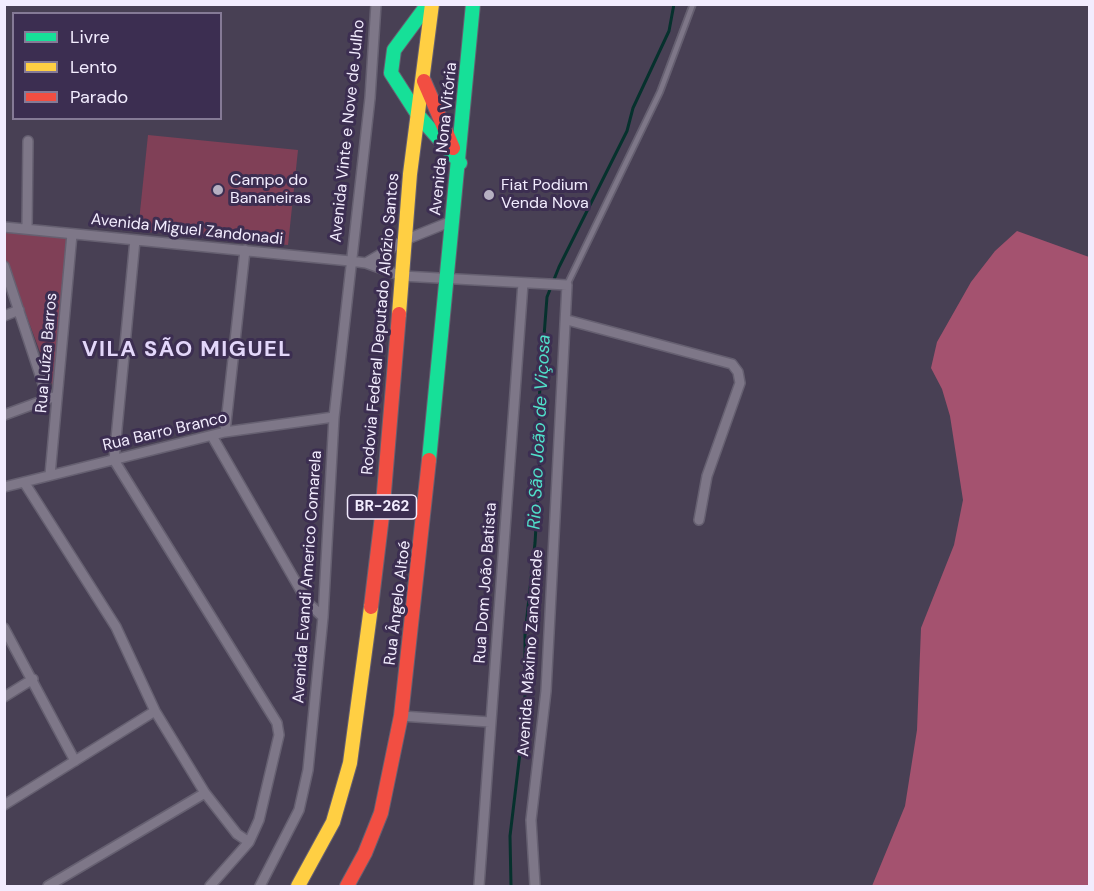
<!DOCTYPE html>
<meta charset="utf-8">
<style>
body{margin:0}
#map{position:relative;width:1094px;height:891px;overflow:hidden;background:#484054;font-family:"DM Sans",sans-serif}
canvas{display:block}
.frame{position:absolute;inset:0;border:6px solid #f2ecfe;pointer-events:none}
.legend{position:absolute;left:12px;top:12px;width:210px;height:108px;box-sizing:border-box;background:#3c2e51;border:2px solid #857a96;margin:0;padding:8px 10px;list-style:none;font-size:18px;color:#f2ecfe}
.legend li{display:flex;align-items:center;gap:12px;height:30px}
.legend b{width:30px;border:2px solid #857a96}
</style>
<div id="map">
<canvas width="1094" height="891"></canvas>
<div class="frame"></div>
<ul class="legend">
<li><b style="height:8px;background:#16e098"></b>Livre</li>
<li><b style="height:8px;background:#ffcf43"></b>Lento</li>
<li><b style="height:8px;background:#f24e42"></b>Parado</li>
</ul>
</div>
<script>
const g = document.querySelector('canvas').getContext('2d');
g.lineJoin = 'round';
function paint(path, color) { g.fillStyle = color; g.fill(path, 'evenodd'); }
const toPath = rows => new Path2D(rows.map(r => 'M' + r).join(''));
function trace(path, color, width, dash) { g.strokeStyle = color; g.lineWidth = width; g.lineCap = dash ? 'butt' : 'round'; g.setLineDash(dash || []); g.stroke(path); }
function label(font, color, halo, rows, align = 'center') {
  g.font = font + ' "DM Sans",sans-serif'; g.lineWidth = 6; g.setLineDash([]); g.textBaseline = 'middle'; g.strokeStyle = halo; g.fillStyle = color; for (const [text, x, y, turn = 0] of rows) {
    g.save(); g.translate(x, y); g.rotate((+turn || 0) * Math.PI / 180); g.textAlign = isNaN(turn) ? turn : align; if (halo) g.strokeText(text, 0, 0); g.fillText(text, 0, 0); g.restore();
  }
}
const green = toPath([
 [148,135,298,150,288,245,138,231],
 [5,228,71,234,56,395,5,258]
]);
const forest = toPath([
 [1017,231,1089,257,1089,886,872,886,905,806,917,730,921,628,954,545,963,500,950,416,942,389,931,368,937,342,971,282,995,251]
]);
const stream = toPath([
 [511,886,510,836,525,711,525,635,535,543,540,460,539,401,547,297,559,267,627,131,633,108,669,31,674,4]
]);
const lane = toPath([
 [567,285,660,92,693,4]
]);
const street = toPath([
 [4,227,350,261,366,263,402,276,567,285,546,691,531,820,535,886],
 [27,229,28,141],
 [135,240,114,460,277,723,279,735,259,820,249,842,210,886],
 [366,263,405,240,452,221],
 [4,266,48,399],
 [4,316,19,310],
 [567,320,732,364,738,372,740,383,707,476,699,520],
 [4,415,53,397],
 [225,432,245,250],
 [212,436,308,603,323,617],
 [50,475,72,234],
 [24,482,116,627,155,711,205,793,237,834,249,842],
 [4,487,225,432,334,417],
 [4,628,75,761],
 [4,697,33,679],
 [401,716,490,722],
 [4,805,155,711],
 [48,886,205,793],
 [260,886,299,810,308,770,323,617,334,417,370,98,376,4],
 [479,886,523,283]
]);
const fast = toPath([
 [428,4,394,50,391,73,418,115,460,163],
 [429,460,473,4]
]);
const slow = toPath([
 [399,314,410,174,432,4],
 [298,886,333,822,350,763,371,607]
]);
const jam = toPath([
 [424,81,453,148],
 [371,607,382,516,399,314],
 [347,886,365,853,381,813,401,716,429,460]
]);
const markers = [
 [218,190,6,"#b6b0c2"],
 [489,195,6,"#b6b0c2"]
];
const shields = [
 [382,507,69]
];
const shieldNames = [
 ["BR-262",382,507]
];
const streetNames = [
 ["Avenida Vinte e Nove de Julho",348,131,-84],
 ["Avenida Nona Vitória",444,139,-84],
 ["Avenida Miguel Zandonadi",187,230,6],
 ["Rodovia Federal Deputado Aloízio Santos",381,324,-85],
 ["Rua Luíza Barros",47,353,-85],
 ["Rua Barro Branco",165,432,-13],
 ["Avenida Evandi Americo Comarela",308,577,-86],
 ["Rua Dom João Batista",486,583,-86],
 ["Rua Ângelo Altoé",398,603,-83],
 ["Avenida Máximo Zandonade",531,653,-86]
];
const poiNames = [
 ["Campo do",230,181],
 ["Bananeiras",230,199],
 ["Fiat Podium",501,186],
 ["Venda Nova",501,204]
];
const waterNames = [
 ["Rio São João de Viçosa",540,432,-87]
];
const districtNames = [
 ["VILA SÃO MIGUEL",187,350]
];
paint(green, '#804057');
paint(forest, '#a4526f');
trace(stream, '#06312d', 3);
trace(lane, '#666071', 8);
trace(street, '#666071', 12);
trace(fast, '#666071', 16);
trace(slow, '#666071', 16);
trace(jam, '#666071', 16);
trace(lane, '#7e7788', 4.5);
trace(street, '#7e7788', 9);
trace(fast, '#16e098', 14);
trace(slow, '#ffcf43', 14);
trace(jam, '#f24e42', 14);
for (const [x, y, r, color] of markers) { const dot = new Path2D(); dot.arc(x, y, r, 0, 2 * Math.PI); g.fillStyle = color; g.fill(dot); trace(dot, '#3c2e51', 2); }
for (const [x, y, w] of shields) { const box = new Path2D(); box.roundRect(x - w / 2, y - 12, w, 24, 4.5); g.fillStyle = '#3c2e51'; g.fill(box); trace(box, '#f2ecfe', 1.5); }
label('bold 15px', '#f2ecfe', null, shieldNames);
label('16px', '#f2ecfe', '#3c2e51', streetNames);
label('16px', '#f2ecfe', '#3c2e51', poiNames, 'left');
label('italic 18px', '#50dec9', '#3c2e51', waterNames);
g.letterSpacing = '1.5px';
label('bold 22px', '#e3d7fa', '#3c2e51', districtNames);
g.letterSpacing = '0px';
</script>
